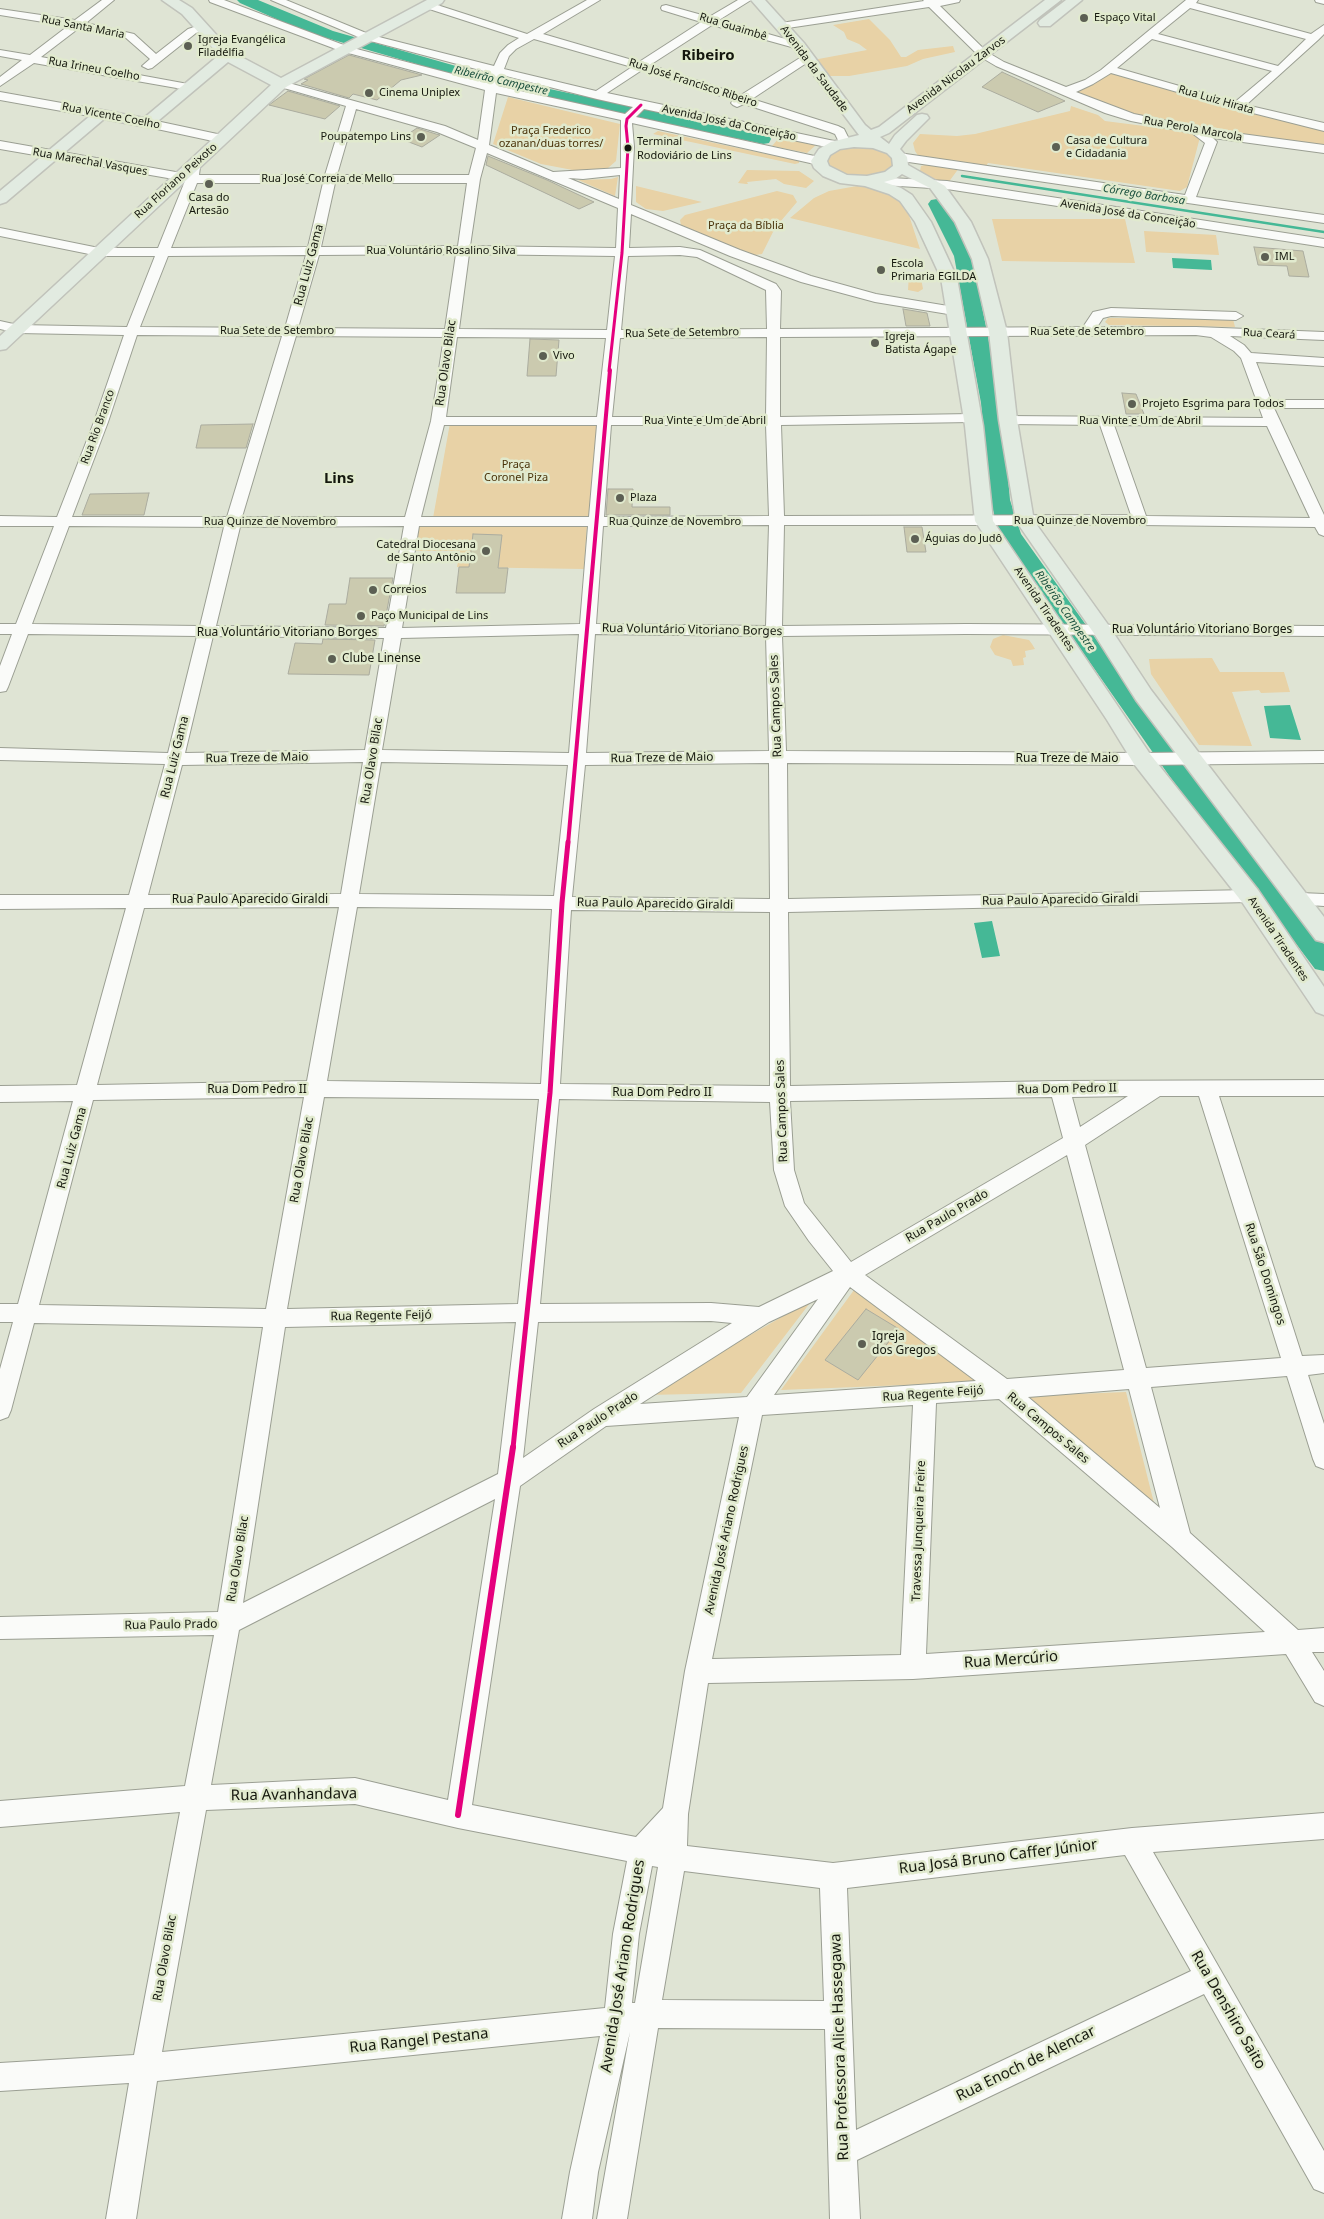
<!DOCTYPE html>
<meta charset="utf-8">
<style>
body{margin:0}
canvas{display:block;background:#dfe4d4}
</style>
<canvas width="1324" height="2219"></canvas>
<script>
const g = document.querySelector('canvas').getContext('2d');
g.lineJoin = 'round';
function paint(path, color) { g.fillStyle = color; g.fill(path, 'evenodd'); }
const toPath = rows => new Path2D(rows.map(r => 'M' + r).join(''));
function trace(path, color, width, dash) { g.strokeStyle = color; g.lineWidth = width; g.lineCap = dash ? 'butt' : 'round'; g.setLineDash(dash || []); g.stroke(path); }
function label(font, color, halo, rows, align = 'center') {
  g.font = font + ' "Noto Sans",sans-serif'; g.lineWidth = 5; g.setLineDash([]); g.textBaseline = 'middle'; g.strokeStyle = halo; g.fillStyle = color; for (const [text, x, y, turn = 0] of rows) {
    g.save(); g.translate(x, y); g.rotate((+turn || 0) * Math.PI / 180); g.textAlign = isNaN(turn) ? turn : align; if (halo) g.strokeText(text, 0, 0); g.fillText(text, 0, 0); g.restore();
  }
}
const green = toPath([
 [869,19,890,40,901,57,906,57,918,50,953,46,955,52,923,59,907,66,849,76,826,76,813,60,867,50,859,44,847,39,844,32,833,25],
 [1109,73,1245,112,1324,130,1324,147,1203,130,1135,116,1073,91],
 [508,97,620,124,616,161,608,168,578,171,541,164,493,144],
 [1071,106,1098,115,1105,121,1191,132,1200,137,1187,187,1180,191,988,163,986,166,919,157,915,151,913,143,920,134,957,136,975,134,1070,111],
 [658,131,799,161,799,163,795,164,653,134],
 [779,138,816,145,807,153,772,146],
 [847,147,870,147,883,150,892,156,894,167,882,176,852,177,830,168,827,160,831,154],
 [929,164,959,168,948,183,939,183,920,171,921,166],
 [747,170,799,171,814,181,806,188,784,184,776,179,747,182,748,184,746,184,738,183],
 [618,177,615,196,578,180,611,179],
 [636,186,702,202,663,211,646,209,636,202],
 [857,186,877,189,905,203,920,249,790,218,814,198,829,191],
 [777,191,793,195,797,202,775,228,762,254,755,255,747,254,681,225,680,220,685,215],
 [992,219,1125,219,1135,263,1002,261],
 [1144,231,1216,235,1219,255,1146,252],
 [920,273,923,289,918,292,908,290,909,274],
 [1108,318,1233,319,1235,327,1109,325,1105,322],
 [450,423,600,425,593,520,433,518],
 [419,522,587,525,584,569,457,567,460,551,413,551],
 [1003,635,1029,640,1032,644,1035,649,1025,651,1026,657,1023,658,1024,665,1013,666,1011,660,995,655,990,647,993,639],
 [1212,658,1220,672,1284,672,1290,692,1261,693,1259,690,1232,692,1252,746,1199,745,1151,674,1149,659],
 [854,1290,980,1382,781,1390],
 [813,1299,741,1393,646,1395],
 [1126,1392,1155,1507,1028,1396]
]);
const water = toPath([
 [1172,258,1211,260,1212,270,1173,268],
 [1290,705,1301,740,1270,738,1264,706],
 [992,921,1000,956,982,958,974,923]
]);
const stream = toPath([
 [962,176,1324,232]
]);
const river = toPath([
 [237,0,258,0,333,31,484,74,526,84,763,134,769,135,771,139,769,143,763,144,525,94,472,80,323,37,290,25,240,3,237,0],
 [937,199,943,200,946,204,972,256,1001,403,1010,500,1021,534,1186,765,1324,944,1324,971,1315,969,1170,777,1000,534,990,500,981,403,954,256,928,204,931,200,937,199]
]);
const building = toPath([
 [349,55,422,75,401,80,377,100,353,94,349,98,301,84,308,80,304,79,349,55],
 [1002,72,1065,101,1038,112,982,87,1002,72],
 [288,91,340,106,325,119,269,105,288,91],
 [417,128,436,134,440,135,422,147,401,139,417,128],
 [488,156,547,180,594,202,579,209,486,165,488,156],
 [1254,247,1303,251,1309,277,1289,276,1287,266,1258,265,1254,247],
 [903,309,927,313,930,326,906,326,903,309],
 [530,339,559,340,556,376,527,376,530,339],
 [1122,393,1136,394,1144,414,1126,414,1122,393],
 [253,424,246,448,196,448,201,425,253,424],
 [608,489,633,489,632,507,670,507,670,515,606,515,608,489],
 [149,493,144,515,82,515,90,494,149,493],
 [904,527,922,527,926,552,907,552,904,527],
 [473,534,502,535,498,568,508,568,505,593,456,593,459,567,469,567,473,534],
 [350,578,393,578,384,626,325,625,329,604,346,604,350,578],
 [323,639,375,640,369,675,288,674,295,643,322,644,323,639],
 [866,1309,899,1329,858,1380,825,1360,866,1309]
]);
const minor = toPath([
 [102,0,114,0,86,23,134,34,156,54,188,29,201,25,207,28,196,33,152,68,148,69,142,66,150,59,126,38,79,28,41,57,188,84,192,85,194,87,192,89,188,90,34,63,0,86,0,77,22,60,0,56,0,50,30,55,68,26,0,15,0,9,75,20,102,0],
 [209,0,224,0,349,47,487,83,491,73,363,39,271,0,286,0,371,35,494,66,500,53,508,45,519,38,423,7,422,5,423,3,431,3,527,34,587,0,600,0,543,34,639,62,701,22,662,10,661,8,662,6,666,5,709,17,738,0,751,0,719,20,803,44,805,46,803,48,795,48,712,25,650,65,741,95,803,56,811,56,813,58,811,60,752,99,838,126,844,129,851,143,849,146,836,149,644,109,636,117,819,157,825,161,819,165,632,123,634,147,631,205,740,250,811,276,876,294,954,307,961,311,954,315,875,302,801,282,730,256,631,214,629,248,680,247,700,250,776,284,781,291,780,329,1083,327,1093,312,1111,308,1236,312,1243,316,1236,320,1111,316,1103,318,1097,327,1196,327,1324,332,1324,340,1230,336,1244,345,1251,353,1324,358,1324,366,1256,362,1271,400,1324,400,1324,408,1274,408,1324,515,1324,536,1319,534,1315,527,1140,525,784,525,782,626,966,624,1324,626,1324,636,966,634,782,636,786,751,1142,753,1324,751,1324,763,1142,765,787,763,788,899,1250,890,1256,891,1259,896,1256,901,1250,902,788,912,790,1086,1060,1081,1324,1080,1324,1096,1219,1096,1302,1356,1324,1355,1324,1373,1308,1375,1324,1424,1324,1469,1316,1466,1313,1459,1287,1376,1151,1387,1190,1533,1298,1630,1324,1628,1324,1652,1312,1652,1324,1671,1324,1706,1315,1702,1286,1654,913,1679,708,1683,688,1814,687,1846,833,1863,1132,1828,1324,1813,1324,1839,1153,1852,1324,2151,1324,2193,1314,2189,1204,1994,857,2160,860,2219,830,2219,825,2029,658,2028,627,2219,597,2219,630,2032,598,2172,592,2219,562,2219,570,2172,600,2036,157,2081,136,2219,106,2219,129,2083,0,2091,0,2063,134,2055,180,1812,0,1827,0,1801,185,1786,214,1635,0,1639,0,1617,218,1612,263,1327,34,1323,11,1410,8,1417,0,1420,0,1369,13,1322,0,1322,0,1304,18,1304,73,1101,0,1102,0,1086,77,1085,126,908,0,909,0,895,129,895,165,764,0,760,0,748,168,753,197,636,28,634,8,687,6,691,0,692,0,666,12,634,0,634,0,624,16,624,54,526,0,526,0,516,57,517,94,422,124,335,18,333,0,329,0,321,18,325,127,327,155,256,99,256,0,236,0,228,99,248,158,248,185,181,0,149,0,141,187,174,188,167,194,163,200,167,199,175,325,175,346,106,277,86,275,84,277,82,285,82,445,126,478,140,485,90,341,51,210,2,209,0],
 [534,39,632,67,596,91,504,69,509,56,516,49,534,39],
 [642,70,733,100,731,103,733,105,737,107,744,104,830,132,835,134,839,142,607,93,642,70],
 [502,75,597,99,633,107,625,114,498,86,502,75],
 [496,93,621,120,621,168,553,172,489,145,496,93],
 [356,109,437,132,476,148,469,175,337,175,356,109],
 [487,153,618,208,616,248,470,246,480,179,487,153],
 [620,175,619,199,568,178,583,179,620,175],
 [197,183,323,183,308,247,171,248,197,183],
 [335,183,467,183,458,246,321,247,335,183],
 [456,254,445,329,298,328,319,255,456,254],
 [469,254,615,256,607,330,459,329,469,254],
 [306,255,285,328,140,327,168,256,306,255],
 [680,255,697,257,766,290,767,329,621,330,628,256,680,255],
 [137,335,282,336,227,517,72,517,108,422,137,335],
 [1196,335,1211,337,1234,351,1241,358,1263,418,1008,416,1001,420,1008,424,1100,425,1131,515,784,516,781,425,972,422,979,418,972,414,780,417,780,337,1196,335],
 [296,336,444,337,431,421,405,517,242,517,296,336],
 [457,337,606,338,597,417,446,417,457,337],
 [767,337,766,417,612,417,620,338,767,337],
 [444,425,597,425,589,517,421,517,444,425],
 [611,425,766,425,769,516,604,517,611,425],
 [1114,425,1267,426,1310,518,1146,516,1114,425],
 [769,525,766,626,596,624,603,526,769,525],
 [69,526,224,527,200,626,32,624,69,526],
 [404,526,386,628,216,626,240,527,404,526],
 [419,526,588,526,580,624,402,628,419,526],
 [579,634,569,753,382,750,401,638,579,634],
 [595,634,766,636,769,751,586,753,595,634],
 [213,636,384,638,365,750,185,753,213,636],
 [363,762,341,894,148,895,182,765,363,762],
 [381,762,568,765,554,896,359,894,381,762],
 [769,763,770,899,572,897,585,765,769,763],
 [339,907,307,1081,97,1085,144,908,339,907],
 [357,907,552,909,541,1084,327,1081,357,907],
 [571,910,770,912,770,1086,560,1084,571,910],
 [1128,1096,1080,1127,1072,1097,1128,1096],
 [1160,1096,1199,1096,1281,1358,1146,1368,1085,1145,1160,1096],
 [304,1097,266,1309,39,1305,93,1100,304,1097],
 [324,1097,539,1099,518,1304,287,1309,324,1097],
 [1052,1097,1063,1138,851,1262,804,1203,794,1170,790,1101,1052,1097],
 [559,1099,770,1102,774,1170,785,1206,809,1241,833,1271,759,1307,711,1303,540,1304,559,1099],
 [1067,1155,1124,1370,1007,1379,865,1275,1067,1155],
 [850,1287,976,1381,774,1395,850,1287],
 [818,1299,747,1397,640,1404,769,1322,818,1299],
 [711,1321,732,1323,594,1409,523,1458,538,1322,711,1321],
 [516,1322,498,1474,243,1603,285,1327,516,1322],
 [1129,1389,1160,1508,1028,1397,1129,1389],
 [999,1399,1172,1547,1265,1632,926,1654,936,1403,999,1399],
 [913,1405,901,1655,712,1659,762,1415,913,1405],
 [739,1417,685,1671,663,1808,636,1837,472,1805,520,1486,606,1426,739,1417],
 [495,1499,448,1800,355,1778,211,1785,239,1630,495,1499],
 [355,1804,458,1828,627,1861,613,1934,605,2008,162,2052,206,1810,355,1804],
 [1125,1855,1191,1971,856,2130,847,1888,1125,1855],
 [652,1866,658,1867,635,2003,632,2003,639,1934,652,1866],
 [684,1871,820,1888,824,2001,662,2000,684,1871],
 [923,0,960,0,959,2,940,6,987,52,1004,62,1066,87,1085,80,1101,70,1186,0,1198,0,1196,3,1311,34,1324,25,1324,34,1318,40,1246,105,1324,123,1324,131,1233,108,1111,73,1093,84,1076,92,1134,114,1212,130,1324,145,1324,153,1213,138,1217,142,1196,197,1324,215,1324,223,895,160,893,157,899,153,1185,195,1205,143,1192,133,1131,121,1105,113,996,66,979,56,929,7,781,29,775,26,781,23,924,1,923,0],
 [1190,8,1306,39,1278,66,1158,34,1190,8],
 [1152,39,1272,71,1235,102,1117,68,1152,39],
 [1315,0,1324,0,1324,4,1316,2,1315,0],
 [0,92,101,110,107,114,101,118,0,100,0,92],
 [147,119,222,135,228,139,222,143,143,126,141,123,143,120,147,119],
 [871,177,947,181,1324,239,1324,247,947,189,867,184,865,181,871,177],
 [1300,893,1324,894,1324,906,1294,904,1291,899,1294,894,1300,893]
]);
const major = toPath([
 [162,0,179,0,192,8,232,52,281,78,427,0,444,0,442,3,286,87,6,349,0,350,0,336,271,85,228,62,152,126,147,127,104,119,6,202,0,204,0,191,96,111,101,110,144,118,219,55,182,14,162,0],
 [751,0,765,0,804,43,865,125,871,130,879,127,1045,0,1061,0,889,133,880,137,889,144,895,135,917,115,922,114,927,115,929,118,906,141,900,149,907,157,908,165,945,186,971,222,988,259,1007,332,1017,420,1034,521,1109,626,1151,690,1324,917,1324,942,1316,940,1136,700,1093,632,1016,521,999,420,989,332,972,259,955,222,930,188,902,174,895,179,884,182,901,188,912,195,931,222,957,278,983,426,993,521,1150,754,1258,890,1324,987,1324,1015,1316,1012,1242,902,1134,764,1107,720,975,521,965,426,941,278,915,222,900,201,889,194,865,186,840,183,823,176,814,168,811,161,819,149,831,142,859,135,794,49,751,0],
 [854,147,873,148,887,153,892,158,893,166,885,172,867,176,847,175,829,166,827,161,830,155,840,149,854,147],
 [1066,0,1082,0,1050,26,1040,26,1038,23,1040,20,1066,0]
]);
const bus1Far3 = toPath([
 [609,371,622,253,628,147,626,126,627,119,641,105]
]);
const bus1Far2 = toPath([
 [568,844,610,370]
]);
const bus1Far1 = toPath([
 [513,1448,550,1093,562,903,568,842]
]);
const bus1 = toPath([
 [458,1815,513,1447]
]);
const markers = [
 [1084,18,5,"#5c5f53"],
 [188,46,5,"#5c5f53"],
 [369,93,5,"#5c5f53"],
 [421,137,5,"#5c5f53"],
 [1056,147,5,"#5c5f53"],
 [628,148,4.5,"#15180e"],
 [209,184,5,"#5c5f53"],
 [1265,257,5,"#5c5f53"],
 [881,270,5,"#5c5f53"],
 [875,343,5,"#5c5f53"],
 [543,356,5,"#5c5f53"],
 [1132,404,5,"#5c5f53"],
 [620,498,5,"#5c5f53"],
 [915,539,5,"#5c5f53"],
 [486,551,5,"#5c5f53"],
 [373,590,5,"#5c5f53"],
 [361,616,5,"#5c5f53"],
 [332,659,5,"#5c5f53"],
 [862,1344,5,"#5c5f53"]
];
const farPoinames = [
 ["Espaço Vital",1094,18],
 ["Igreja Evangélica",198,40],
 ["Filadélfia",198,53],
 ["Cinema Uniplex",379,93],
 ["Poupatempo Lins",411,137,"right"],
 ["Casa de Cultura",1066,141],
 ["e Cidadania",1066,154],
 ["Casa do",209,198,"center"],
 ["Artesão",209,211,"center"],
 ["IML",1275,257],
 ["Escola",891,264],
 ["Primaria EGILDA",891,277],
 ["Igreja",885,337],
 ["Batista Ágape",885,350],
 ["Vivo",553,356],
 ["Projeto Esgrima para Todos",1142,404],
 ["Plaza",630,498],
 ["Águias do Judô",925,539],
 ["Catedral Diocesana",476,545,"right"],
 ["de Santo Antônio",476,558,"right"],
 ["Correios",383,590],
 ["Paço Municipal de Lins",371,616]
];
const farStreetnames = [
 ["Rua Santa Maria",83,27,11],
 ["Rua Guaimbê",733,27,17],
 ["Rua Irineu Coelho",94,69,10],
 ["Avenida da Saudade",814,69,53],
 ["Avenida Nicolau Zarvos",956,75,-37],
 ["Rua José Francisco Ribeiro",693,83,18],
 ["Rua Luiz Hirata",1216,100,16],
 ["Rua Vicente Coelho",111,116,11],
 ["Avenida José da Conceição",729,123,12],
 ["Rua Perola Marcola",1193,129,10],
 ["Rua Marechal Vasques",90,162,10],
 ["Rua José Correia de Mello",327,179],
 ["Rua Floriano Peixoto",176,181,-42],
 ["Avenida José da Conceição",1128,214,9],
 ["Rua Voluntário Rosalino Silva",441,251],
 ["Rua Sete de Setembro",277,331],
 ["Rua Sete de Setembro",1087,332],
 ["Rua Sete de Setembro",682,333,-1],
 ["Rua Ceará",1269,334,3],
 ["Rua Vinte e Um de Abril",705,421],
 ["Rua Vinte e Um de Abril",1140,421],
 ["Rua Rio Branco",98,427,-70],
 ["Rua Quinze de Novembro",1080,521],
 ["Rua Quinze de Novembro",270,522],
 ["Rua Quinze de Novembro",675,522],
 ["Avenida Tiradentes",1044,609,56],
 ["Avenida Tiradentes",1278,939,56]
];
const farWaternames = [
 ["Ribeirão Campestre",501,81,13],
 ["Córrego Barbosa",1144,195,9],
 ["Ribeirão Campestre",1065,611,55]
];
const farParknames = [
 ["Praça Frederico",551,131],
 ["ozanan/duas torres/",551,144],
 ["Praça da Bíblia",746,226],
 ["Praça",516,465],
 ["Coronel Piza",516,478]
];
const busNames = [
 ["Terminal",637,142],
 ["Rodoviário de Lins",637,156]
];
const streetNames = [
 ["Rua Luiz Gama",309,265,-75],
 ["Rua Olavo Bilac",446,363,-82],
 ["Rua Voluntário Vitoriano Borges",692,630,1],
 ["Rua Voluntário Vitoriano Borges",1202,630],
 ["Rua Voluntário Vitoriano Borges",287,633],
 ["Rua Campos Sales",776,706,-92],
 ["Rua Luiz Gama",175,757,-76],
 ["Rua Treze de Maio",257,758,-1],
 ["Rua Treze de Maio",662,758,-1],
 ["Rua Treze de Maio",1067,759],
 ["Rua Olavo Bilac",372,761,-81],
 ["Rua Paulo Aparecido Giraldi",250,900],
 ["Rua Paulo Aparecido Giraldi",1060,900,-1],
 ["Rua Paulo Aparecido Giraldi",655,904,1],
 ["Rua Dom Pedro II",1067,1089,-1],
 ["Rua Dom Pedro II",257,1090],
 ["Rua Dom Pedro II",662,1093],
 ["Rua Campos Sales",782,1111,-92],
 ["Rua Luiz Gama",72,1148,-75],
 ["Rua Olavo Bilac",302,1160,-80],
 ["Rua Paulo Prado",947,1216,-30],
 ["Rua São Domingos",1265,1274,72],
 ["Rua Regente Feijó",381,1316,-1],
 ["Rua Regente Feijó",933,1394,-4],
 ["Rua Paulo Prado",598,1420,-33],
 ["Rua Campos Sales",1048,1428,40],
 ["Avenida José Ariano Rodrigues",727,1530,-78],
 ["Travessa Junqueira Freire",919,1531,-88],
 ["Rua Olavo Bilac",238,1559,-81],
 ["Rua Paulo Prado",171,1625,-1],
 ["Rua Olavo Bilac",165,1958,-80]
];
const poiNames = [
 ["Clube Linense",342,659],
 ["Igreja",872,1337],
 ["dos Gregos",872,1351]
];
const farDistrictnames = [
 ["Ribeiro",708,56],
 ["Lins",339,479]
];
const nearStreetnames = [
 ["Rua Mercúrio",1011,1660,-4],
 ["Rua Avanhandava",294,1795,-1],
 ["Rua Josá Bruno Caffer Júnior",998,1857,-7],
 ["Avenida José Ariano Rodrigues",623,1966,-81],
 ["Rua Denshiro Saito",1228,2010,60],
 ["Rua Rangel Pestana",419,2041,-6],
 ["Rua Professora Alice Hassegawa",840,2047,-92],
 ["Rua Enoch de Alencar",1026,2064,-26]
];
paint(green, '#e8d2a6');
paint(water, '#45b896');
trace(stream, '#45b896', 2.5);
paint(river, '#45b896');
paint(building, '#cbcaaf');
trace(building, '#abac9f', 1);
trace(minor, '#9b9f93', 2);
trace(major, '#c1c3bb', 3);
paint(minor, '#fafbf9');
paint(major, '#e2ebe1');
trace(bus1Far3, '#e5007d', 3);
trace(bus1Far2, '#e5007d', 4);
trace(bus1Far1, '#e5007d', 5);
trace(bus1, '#e5007d', 6);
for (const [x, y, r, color] of markers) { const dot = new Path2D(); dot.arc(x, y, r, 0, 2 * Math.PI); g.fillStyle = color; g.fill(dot); trace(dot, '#e1eace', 2); }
label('11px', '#15180e', '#e1eace', farPoinames, 'left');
label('11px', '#15180e', '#e1eace', farStreetnames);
label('italic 11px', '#1b503e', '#e1eace', farWaternames);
label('11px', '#4a330a', '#e1eace', farParknames);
label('11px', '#15180e', '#e1eace', busNames, 'left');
label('12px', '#15180e', '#e1eace', streetNames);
label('12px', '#15180e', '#e1eace', poiNames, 'left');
label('bold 15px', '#15180e', '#e1eace', farDistrictnames);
label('15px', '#15180e', '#e1eace', nearStreetnames);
</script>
